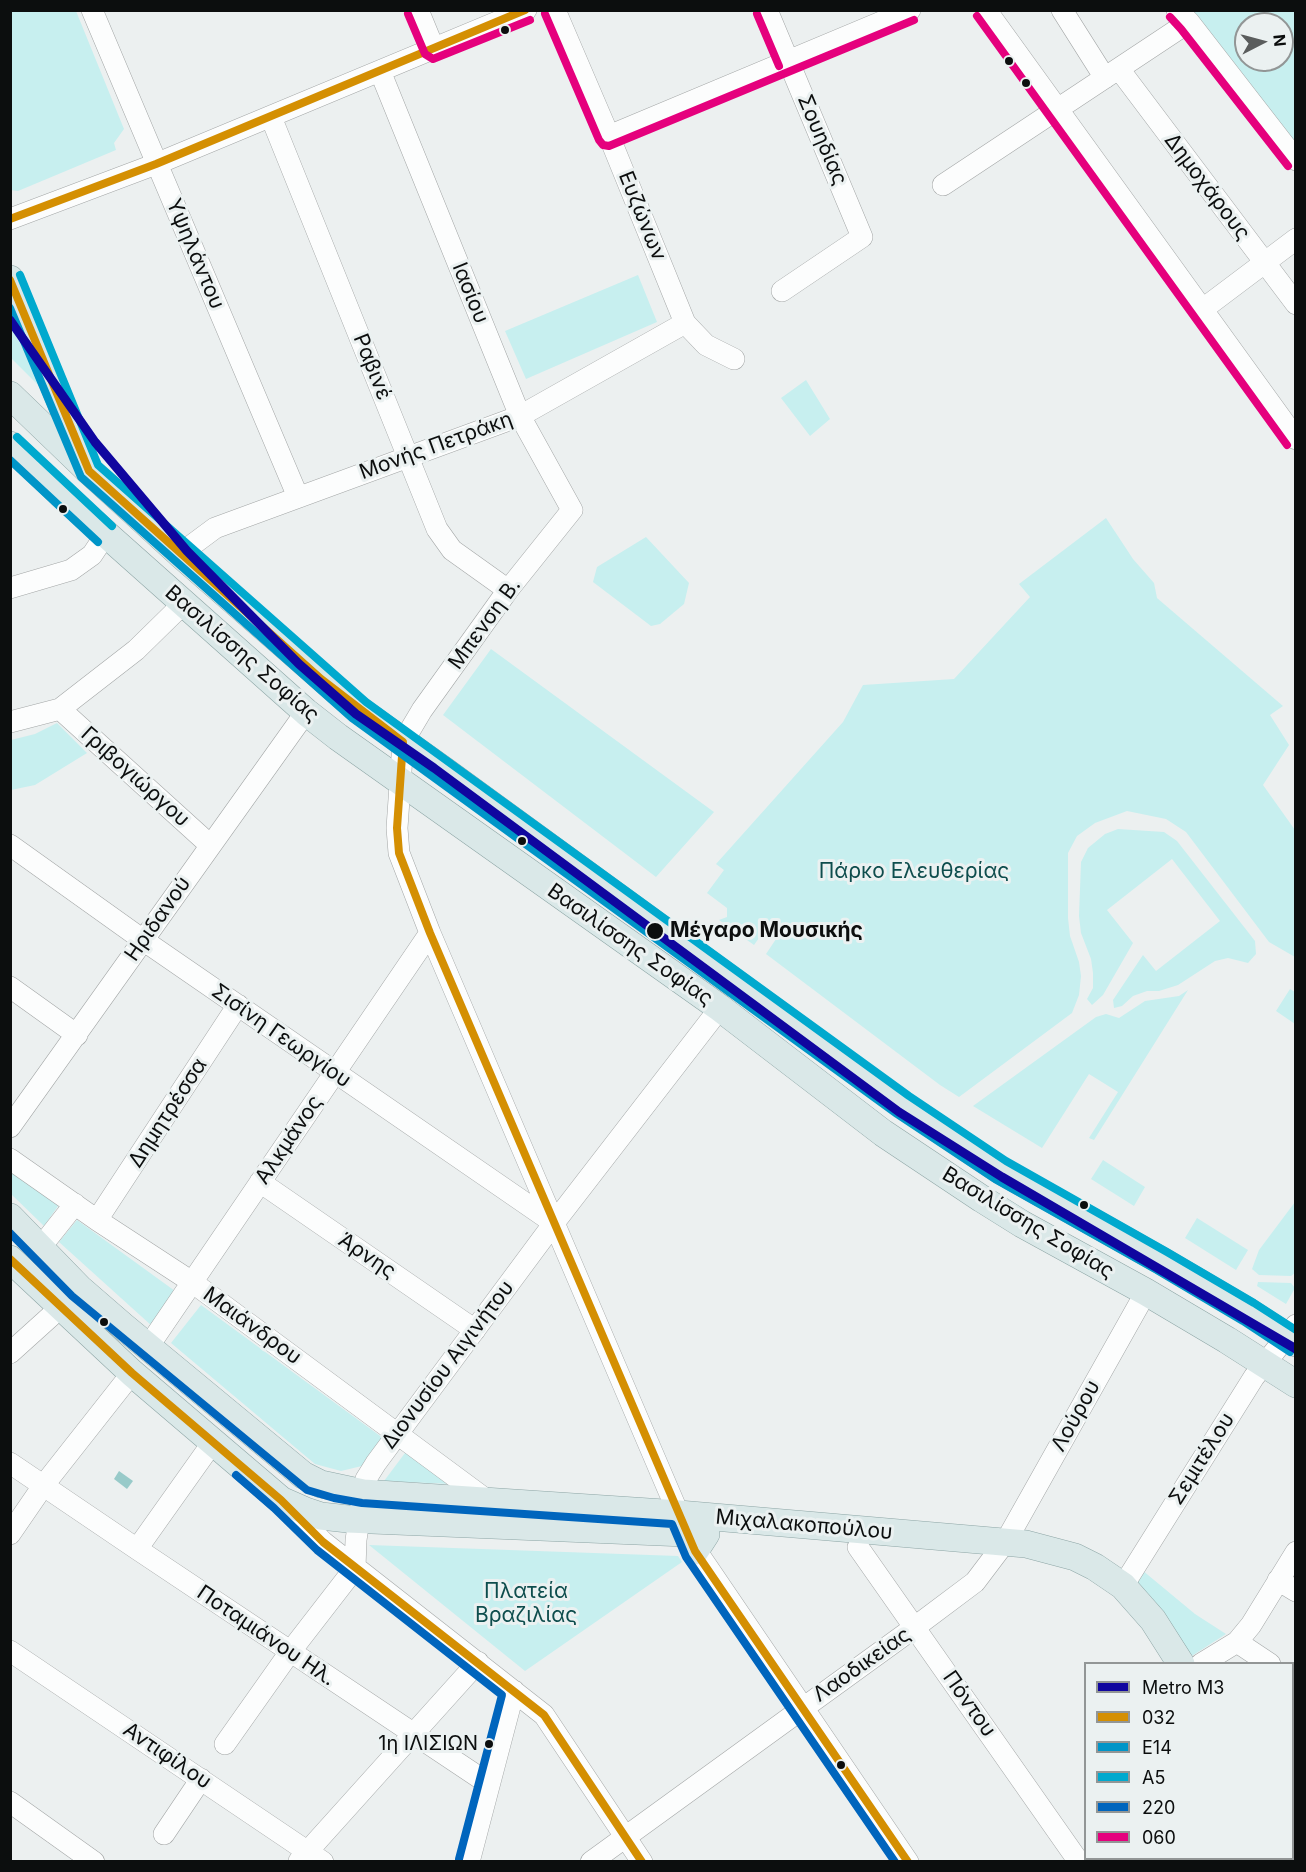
<!DOCTYPE html>
<meta charset="utf-8">
<style>
body{margin:0}
#map{position:relative;width:1306px;height:1872px;overflow:hidden;background:#ecf0f0;font-family:Inter,sans-serif}
canvas{display:block}
.frame{position:absolute;inset:0;border:12px solid #0c0e0e;pointer-events:none}
.legend{position:absolute;left:1084px;top:1662px;width:210px;height:198px;box-sizing:border-box;background:#ebf1f1;border:2px solid #929696;margin:0;padding:8px 10px;list-style:none;font-size:18px;color:#0c0e0e}
.legend li{display:flex;align-items:center;gap:12px;height:30px}
.legend b{width:30px;border:2px solid #929696}
.north{position:absolute;left:1234px;top:12px;width:60px;height:60px;box-sizing:border-box;background:#ebf1f1;border:2px solid #929696;border-radius:50%;rotate:84deg;font-size:16px;font-weight:700;line-height:24px;text-align:center;color:#0c0e0e}
.north::after{content:'';display:block;margin:auto;width:21px;height:27px;background:#5a5d5d;clip-path:polygon(50% 0,100% 100%,50% 72%,0 100%)}
</style>
<div id="map">
<canvas width="1306" height="1872"></canvas>
<div class="frame"></div>
<ul class="legend">
<li><b style="height:8px;background:#10069f"></b>Metro Μ3</li>
<li><b style="height:8px;background:#d48f02"></b>032</li>
<li><b style="height:8px;background:#0095c8"></b>Ε14</li>
<li><b style="height:8px;background:#00a9ce"></b>A5</li>
<li><b style="height:8px;background:#0065bd"></b>220</li>
<li><b style="height:8px;background:#e5007d"></b>060</li>
</ul>
<div class="north">N</div>
</div>
<script>
const g = document.querySelector('canvas').getContext('2d');
g.lineJoin = 'round';
function paint(path, color) { g.fillStyle = color; g.fill(path, 'evenodd'); }
const toPath = rows => new Path2D(rows.map(r => 'M' + r).join(''));
function trace(path, color, width, dash) { g.strokeStyle = color; g.lineWidth = width; g.lineCap = dash ? 'butt' : 'round'; g.setLineDash(dash || []); g.stroke(path); }
function label(font, color, halo, rows, align = 'center') {
  g.font = font + ' Inter,sans-serif'; g.lineWidth = 6; g.setLineDash([]); g.textBaseline = 'middle'; g.strokeStyle = halo; g.fillStyle = color; for (const [text, x, y, turn = 0] of rows) {
    g.save(); g.translate(x, y); g.rotate((+turn || 0) * Math.PI / 180); g.textAlign = isNaN(turn) ? turn : align; if (halo) g.strokeText(text, 0, 0); g.fillText(text, 0, 0); g.restore();
  }
}
const green = toPath([
 [10,11,76,11,124,129,114,143,116,150,18,191,10,190],
 [1190,11,1295,11,1295,146],
 [1246,24,1282,24,1282,60,1246,60],
 [638,275,657,322,526,379,505,331],
 [11,305,51,398,11,358],
 [806,380,830,419,810,436,781,398],
 [1106,518,1133,559,1154,583,1157,598,1283,706,1270,715,1289,745,1263,785,1295,830,1295,957,1269,942,1186,832,1166,819,1127,811,1095,823,1077,836,1068,853,1068,918,1070,936,1079,962,1081,976,1079,995,1072,1013,959,1097,940,1085,766,954,776,939,764,931,754,945,719,920,727,917,727,908,707,893,724,870,716,864,843,722,863,685,954,679,1030,597,1019,584],
 [646,537,689,583,684,604,660,624,651,626,593,582,597,567],
 [491,649,714,812,656,877,443,715],
 [57,723,87,753,35,785,11,790,11,740,35,734],
 [1118,829,1164,832,1177,841,1255,941,1256,954,1248,963,1228,958,1215,961,1178,985,1159,991,1147,991,1133,996,1122,1006,1114,1008,1113,1000,1143,955,1156,971,1220,921,1172,859,1107,910,1133,943,1103,995,1092,1005,1087,999,1093,988,1093,973,1091,959,1081,933,1079,916,1081,862,1088,848,1105,834],
 [1290,989,1295,992,1295,1024,1276,1011],
 [1188,990,1094,1140,1089,1138,1118,1092,1089,1074,1042,1148,973,1106,1096,1017,1106,1014,1119,1018,1145,1001,1179,996],
 [1103,1160,1145,1187,1134,1206,1091,1179],
 [10,1167,58,1206,44,1226,11,1194],
 [1295,1202,1295,1273,1291,1276,1259,1275,1252,1269,1259,1250],
 [1197,1218,1248,1250,1236,1270,1185,1238],
 [77,1220,175,1291,152,1326,59,1242],
 [1258,1282,1291,1283,1295,1288,1286,1304,1257,1286],
 [201,1305,387,1441,366,1465,341,1471,315,1464,171,1343],
 [408,1449,451,1484,384,1481],
 [369,1545,678,1556,682,1562,525,1671],
 [1142,1570,1195,1614,1226,1634,1187,1659,1130,1587]
]);
const water = toPath([
 [119,1471,133,1481,127,1489,114,1479]
]);
const minor = toPath([
 [92,10,298,497],
 [418,10,434,49],
 [555,10,609,136,685,323,706,345,734,359],
 [767,10,862,237,782,291],
 [986,10,1296,439],
 [1062,10,1105,78],
 [1177,10,1189,22,1296,160],
 [1119,69,1296,304],
 [380,71,520,416,572,510,508,590,422,710,403,742,397,828,399,853,430,933,691,1543,908,1862],
 [271,117,437,529,452,550,508,590],
 [609,136,910,10],
 [943,185,1189,22],
 [10,219,156,164,526,10],
 [1203,309,1296,239],
 [180,554,215,528,520,416,685,323],
 [10,588,71,570,92,555,106,534],
 [60,709,210,845],
 [10,722,60,709,136,650,184,603],
 [10,845,143,940,554,1223],
 [10,987,77,1035],
 [10,1127,306,712],
 [10,1159,97,1220,192,1282,488,1501],
 [260,1182,475,1330],
 [97,1220,238,1005],
 [40,1248,75,1204],
 [148,1347,430,933],
 [10,1353,61,1307],
 [10,1463,137,1549,489,1784],
 [286,1505,323,1542,544,1715,642,1862],
 [10,1534,43,1486,132,1373],
 [858,1547,1079,1862],
 [137,1549,213,1442],
 [1278,1580,1296,1591],
 [1123,1586,1254,1377,1296,1325],
 [1237,1642,1270,1664],
 [10,1651,323,1862],
 [1201,1664,1237,1642,1251,1625,1296,1552],
 [1292,1678,1296,1680],
 [225,1744,290,1652,355,1568,356,1540,363,1493,366,1479,376,1463,554,1223,720,1008],
 [10,1802,94,1862],
 [1292,1822,1296,1820],
 [164,1834,201,1779],
 [299,1861,478,1662],
 [469,1862,514,1691],
 [591,1862,915,1627,975,1582,1006,1541,1146,1292]
]);
const major = toPath([
 [10,279,85,461],
 [10,395,89,471,180,554,359,710,446,772,903,1105,1000,1170,1162,1261,1249,1312,1296,1343],
 [10,445,61,494,306,712,338,737,720,1008,883,1133,982,1199,1022,1224,1146,1292,1227,1340,1296,1384],
 [10,1217,79,1288,124,1327,303,1475,321,1484,363,1493,679,1514,1026,1544,1075,1557,1095,1567,1123,1586,1153,1620,1181,1664],
 [10,1259,132,1373,281,1500,306,1511,321,1516,348,1519,685,1533],
 [695,1551,706,1534],
 [1233,1858,1235,1862],
 [1255,1858,1257,1862]
]);
const bus1 = toPath([
 [10,219,156,164,525,10],
 [10,280,89,471,321,679,403,742,397,828,399,853,430,933,695,1551,908,1862],
 [10,1259,132,1373,281,1500,323,1542,544,1715,642,1862]
]);
const bus2 = toPath([
 [10,308,81,477,352,718,897,1114,995,1179,1157,1270,1243,1321,1290,1352],
 [10,460,98,542]
]);
const bus3 = toPath([
 [20,275,98,465,366,702,909,1096,1006,1161,1167,1252,1254,1303,1296,1330],
 [17,437,112,526]
]);
const bus4 = toPath([
 [10,1233,72,1296,307,1490,334,1498,362,1503,672,1524,686,1557,895,1862],
 [236,1475,274,1508,317,1550,502,1695,459,1859]
]);
const bus5 = toPath([
 [408,14,425,54,433,59,530,20],
 [545,14,599,140,603,145,609,146,914,20],
 [757,14,779,66],
 [977,16,1287,445],
 [1170,17,1181,29,1288,166]
]);
const metro1 = toPath([
 [10,320,95,442,187,551,299,664,356,714,434,768,899,1112,1002,1177,1296,1349]
]);
const markers = [
 [505,30,5,"#0c0e0e"],
 [1009,61,5,"#0c0e0e"],
 [1026,83,5,"#0c0e0e"],
 [63,509,5,"#0c0e0e"],
 [522,841,5,"#0c0e0e"],
 [655,931,9,"#0c0e0e"],
 [1084,1205,5,"#0c0e0e"],
 [104,1322,5,"#0c0e0e"],
 [489,1744,5,"#0c0e0e"],
 [841,1765,5,"#0c0e0e"]
];
const busNames = [
 ["1η ΙΛΙΣΙΩΝ",478,1744]
];
const streetNames = [
 ["Σουηδίας",822,140,67],
 ["Δημοχάρους",1207,187,53],
 ["Ευζώνων",642,216,68],
 ["Υψηλάντου",195,254,67],
 ["Ιασίου",470,293,68],
 ["Ραβινέ",372,367,68],
 ["Μονής Πετράκη",436,446,-20],
 ["Μπενση Β.",485,624,-54],
 ["Βασιλίσσης Σοφίας",242,654,41],
 ["Γριβογιώργου",135,777,42],
 ["Ηριδανού",158,919,-55],
 ["Βασιλίσσης Σοφίας",630,945,35],
 ["Σισίνη Γεωργίου",281,1036,35],
 ["Δημητρέσσα",168,1113,-57],
 ["Αλκμάνος",289,1140,-56],
 ["Βασιλίσσης Σοφίας",1028,1223,31],
 ["Άρνης",367,1256,34],
 ["Μαιάνδρου",252,1326,36],
 ["Διονυσίου Αιγινήτου",448,1365,-53],
 ["Λούρου",1076,1416,-61],
 ["Σεμιτέλου",1202,1459,-58],
 ["Μιχαλακοπούλου",804,1525,5],
 ["Ποταμιάνου Ηλ.",266,1636,34],
 ["Λαοδικείας",862,1665,-35],
 ["Πόντου",969,1704,55],
 ["Αντιφίλου",167,1756,34]
];
const parkNames = [
 ["Πάρκο Ελευθερίας",914,872],
 ["Πλατεία",526,1592],
 ["Βραζιλίας",526,1616]
];
const stopNames = [
 ["Μέγαρο Μουσικής",670,931]
];
paint(green, '#c7efef');
paint(water, '#98cac9');
trace(minor, '#a3a6a6', 22);
trace(major, '#8da5a5', 28);
trace(minor, '#fcfdfd', 21);
trace(major, '#dae8e8', 27);
trace(bus1, '#d48f02', 8);
trace(bus2, '#0095c8', 8);
trace(bus3, '#00a9ce', 8);
trace(bus4, '#0065bd', 8);
trace(bus5, '#e5007d', 8);
trace(metro1, '#10069f', 9);
for (const [x, y, r, color] of markers) { const dot = new Path2D(); dot.arc(x, y, r, 0, 2 * Math.PI); g.fillStyle = color; g.fill(dot); trace(dot, '#ebf1f1', 2); }
label('20px', '#0c0e0e', '#ebf1f1', busNames, 'right');
label('21px', '#0c0e0e', '#ebf1f1', streetNames);
label('21px', '#0e4d4d', '#ebf1f1', parkNames);
label('bold 21px', '#0c0e0e', '#ebf1f1', stopNames, 'left');
</script>
